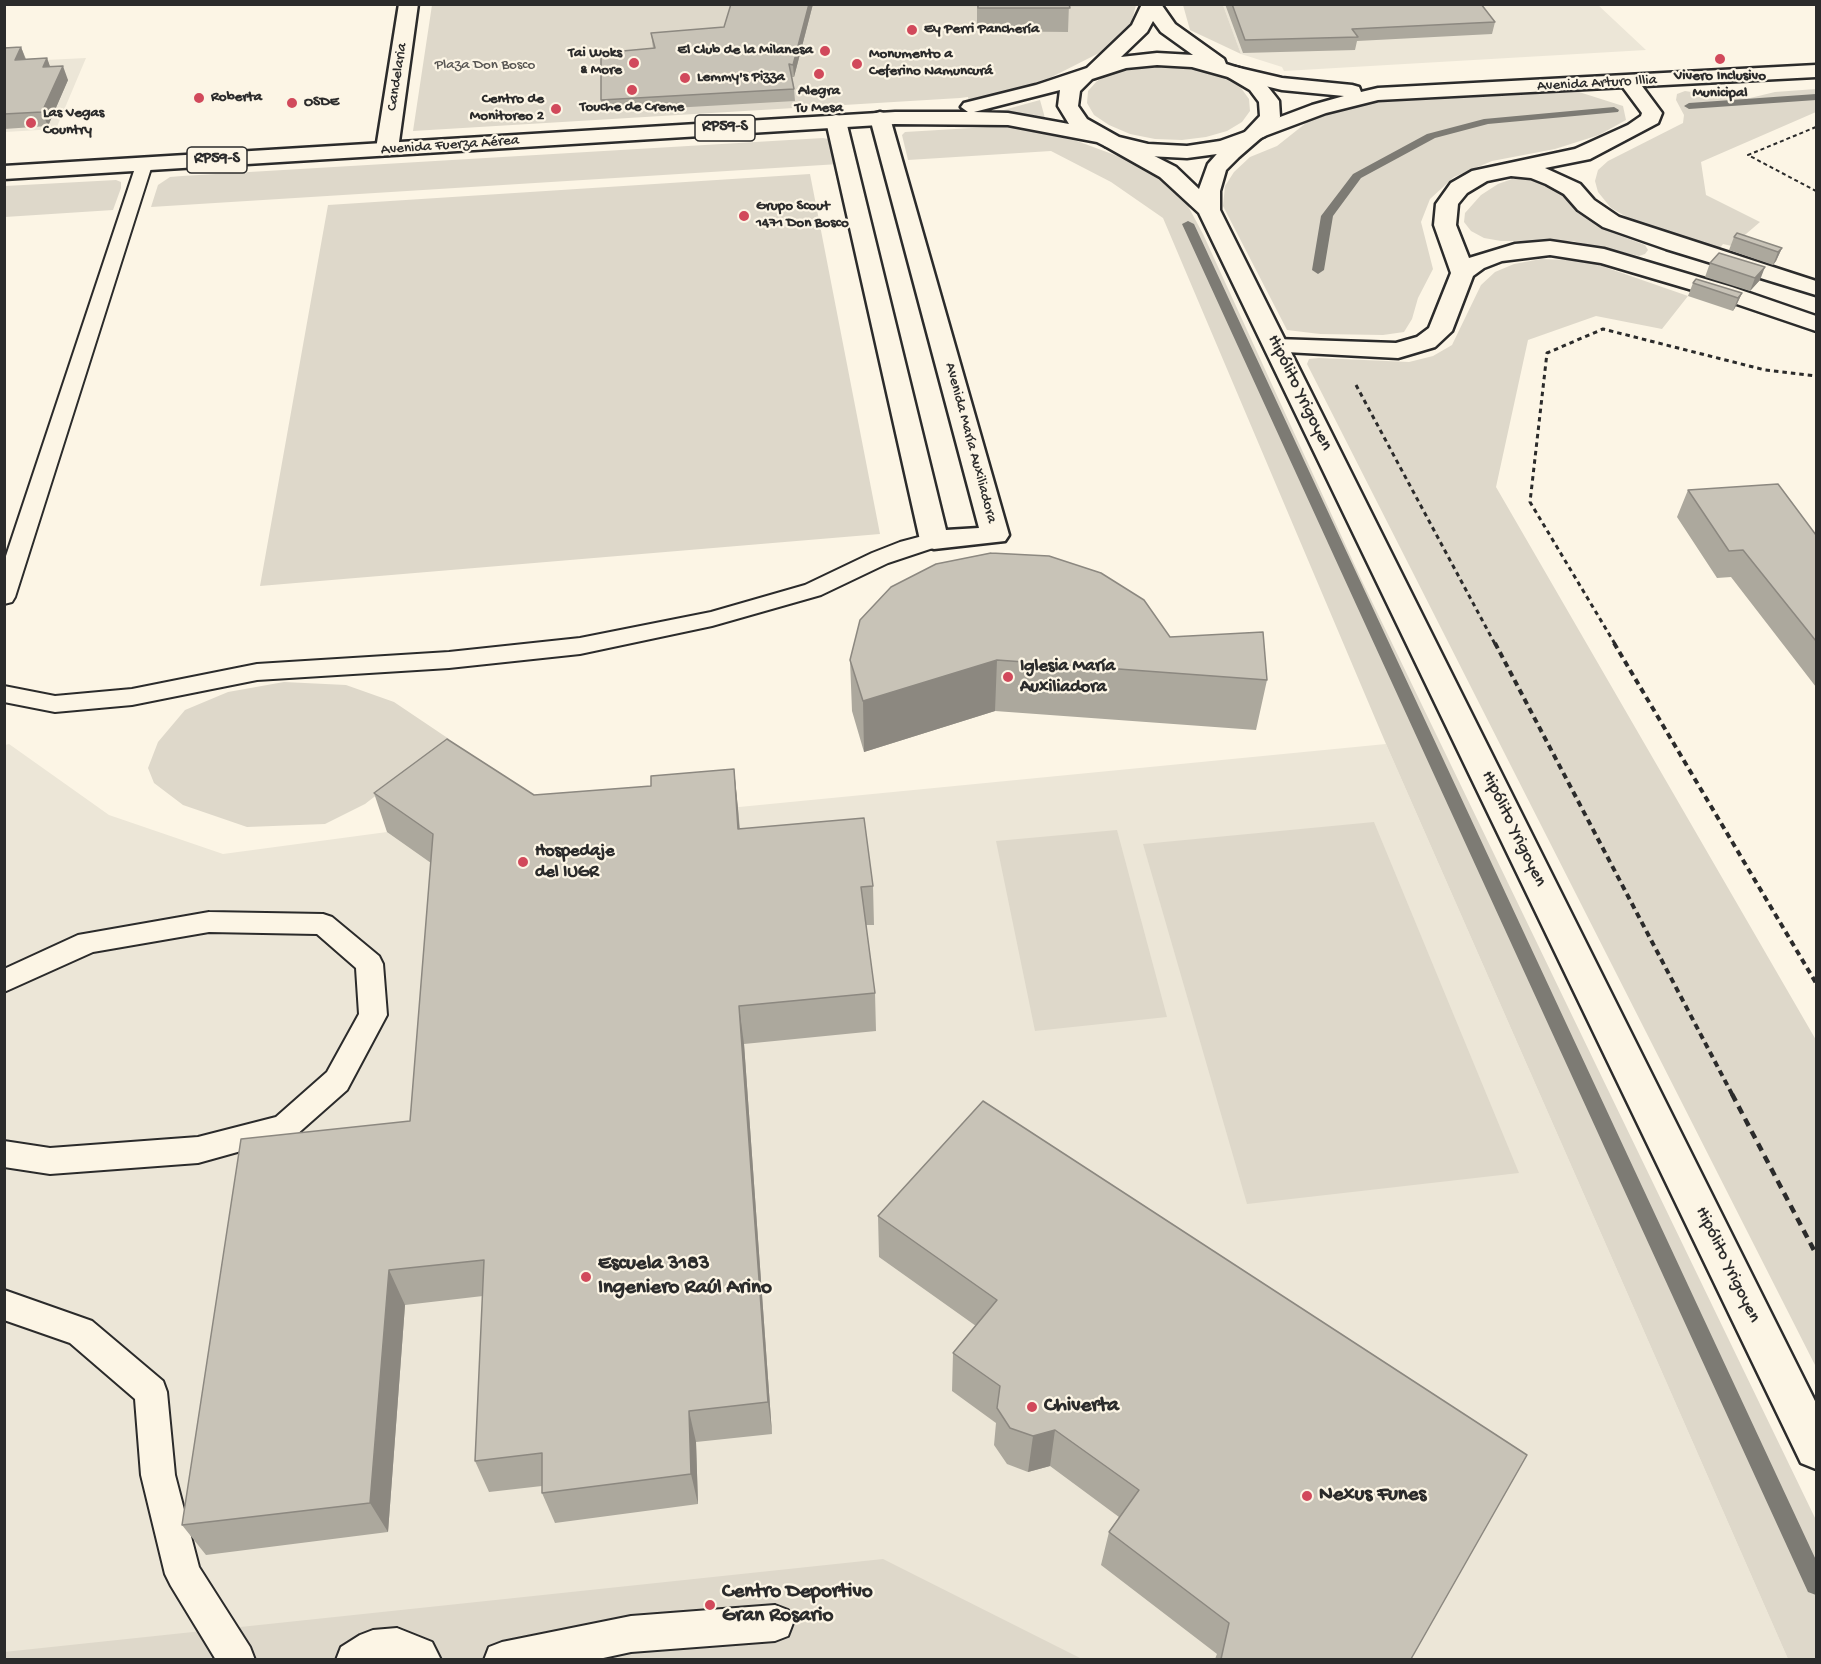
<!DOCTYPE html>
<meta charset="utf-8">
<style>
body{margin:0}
#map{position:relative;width:1821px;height:1664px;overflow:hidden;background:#fcf5e5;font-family:"Gochi Hand",sans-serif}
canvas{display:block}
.frame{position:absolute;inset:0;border:6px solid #2b2b2b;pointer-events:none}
</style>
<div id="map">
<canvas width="1821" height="1664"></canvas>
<div class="frame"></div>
</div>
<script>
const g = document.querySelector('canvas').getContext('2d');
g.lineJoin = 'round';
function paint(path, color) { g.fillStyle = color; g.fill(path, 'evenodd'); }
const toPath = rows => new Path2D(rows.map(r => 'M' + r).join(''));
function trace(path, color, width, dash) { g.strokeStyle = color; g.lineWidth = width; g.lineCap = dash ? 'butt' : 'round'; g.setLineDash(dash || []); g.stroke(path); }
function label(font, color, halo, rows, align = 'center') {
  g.font = font + ' "Gochi Hand",sans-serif'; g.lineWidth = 4.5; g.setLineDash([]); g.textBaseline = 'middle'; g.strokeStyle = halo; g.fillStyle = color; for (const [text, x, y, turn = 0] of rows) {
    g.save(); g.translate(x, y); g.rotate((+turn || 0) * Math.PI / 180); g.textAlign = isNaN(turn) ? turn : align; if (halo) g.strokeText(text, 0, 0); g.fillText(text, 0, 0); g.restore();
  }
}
const built = toPath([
 [1223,5,1598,5,1646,50,1284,71,1282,67,1241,54],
 [86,58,56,129,5,132,5,62],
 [9,744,109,815,223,854,387,832,458,779,543,834,657,815,1386,744,1788,1659,5,1660,5,745]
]);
const green = toPath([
 [432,5,1136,5,1129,32,1109,48,1030,88,969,104,968,97,960,98,413,131],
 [1183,5,1223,5,1241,54,1190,30],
 [1158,65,1206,71,1226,78,1241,88,1249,99,1250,111,1242,122,1227,131,1206,137,1182,140,1155,139,1130,134,1109,125,1094,115,1087,103,1088,91,1097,81,1113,72],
 [1816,89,1816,112,1701,162,1706,195,1760,222,1732,246,1723,244,1719,249,1632,220,1611,208,1598,192,1595,181,1598,170,1608,161,1683,123,1684,115,1676,100,1677,94,1685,91,1717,96,1750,98,1775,92],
 [1579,92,1623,106,1626,120,1599,135,1555,149,1492,161,1454,177,1430,199,1421,222,1433,269,1418,298,1412,319,1404,332,1383,335,1320,334,1287,330,1223,206,1225,186,1234,172,1250,157,1277,146,1311,119,1344,108,1374,102],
 [1040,100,1045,118,1000,111],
 [989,127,1012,127,1077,141,1131,161,1167,183,1188,206,1203,234,1362,581,1816,1520,1816,1659,1788,1659,1386,744,1163,218,1111,182,1051,151,908,160,902,135,905,132],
 [823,138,833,140,839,164,151,207,158,185,170,177,182,176],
 [810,174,880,534,260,586,328,205],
 [1512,179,1532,179,1549,183,1561,190,1576,210,1594,222,1613,233,1645,245,1648,250,1645,254,1639,256,1572,241,1501,241,1484,238,1471,231,1464,222,1465,213,1481,195,1498,184],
 [116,180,121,182,121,188,113,210,5,217,5,186],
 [1541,259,1569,260,1596,264,1688,296,1662,329,1596,316,1528,340,1496,487,1816,1040,1816,1367,1307,364,1309,359,1319,358,1409,362,1433,356,1452,345,1481,285,1495,272,1514,264],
 [284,682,346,685,394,702,449,739,365,804,325,824,247,827,183,805,154,783,148,768,158,742,185,710,228,692],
 [1374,822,1519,1173,1247,1204,1143,844],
 [1117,830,1167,1017,1035,1031,996,841],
 [883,1559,1082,1659,5,1660,4,1652]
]);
const stream = toPath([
 [1816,94,1816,100,1689,109,1684,106,1689,103,1816,94],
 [1614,107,1619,110,1618,112,1488,124,1435,138,1361,178,1333,216,1324,270,1318,274,1312,270,1321,216,1353,174,1427,134,1484,119,1614,107],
 [1188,221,1194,224,1816,1560,1816,1595,1808,1592,1182,224,1188,221]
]);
const pathFar3 = toPath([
 [1816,127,1748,155,1816,191]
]);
const pathFar2 = toPath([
 [1356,385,1495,644],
 [1615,644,1530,502,1547,353,1603,329,1765,370,1816,376]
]);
const pathFar1 = toPath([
 [1495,643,1733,1096],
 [1614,643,1816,983]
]);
const path = toPath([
 [1732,1094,1816,1254]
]);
const service = toPath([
 [144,160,152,165,15,597,12,602,4,604,4,562,136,165,144,160],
 [934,533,942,535,945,540,942,545,888,563,821,595,712,626,580,654,449,668,257,680,132,705,55,712,4,702,4,686,55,696,132,689,257,664,449,652,580,638,711,612,805,585,872,553,900,542,934,533],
 [209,912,323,914,332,917,379,956,383,964,387,1015,347,1090,295,1136,198,1163,50,1174,4,1167,4,1141,50,1148,198,1137,276,1117,327,1072,359,1014,356,968,317,934,209,932,93,952,4,992,4,969,78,935,209,912],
 [4,1290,92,1321,163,1381,167,1392,175,1475,199,1567,250,1647,255,1660,216,1660,171,1586,165,1574,141,1475,135,1399,70,1343,4,1320,4,1290],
 [775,1605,788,1610,793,1623,788,1636,775,1641,631,1652,594,1660,484,1660,489,1647,502,1642,631,1616,775,1605],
 [397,1628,432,1642,441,1660,336,1660,341,1647,360,1635,373,1630,397,1628]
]);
const minor = toPath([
 [399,4,418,4,398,149,395,154,387,155,379,154,376,149,399,4],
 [1629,76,1636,78,1662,113,1658,123,1590,159,1545,168,1580,184,1594,200,1619,217,1816,281,1816,295,1666,249,1603,227,1578,210,1564,194,1546,184,1531,178,1511,176,1487,181,1467,193,1458,204,1456,225,1469,258,1515,244,1550,241,1604,249,1732,287,1816,316,1816,331,1716,297,1601,263,1550,255,1502,261,1484,268,1473,276,1452,331,1435,347,1398,358,1267,351,1264,346,1267,341,1276,339,1396,343,1417,337,1429,328,1451,273,1434,225,1436,204,1451,183,1472,171,1575,149,1628,125,1641,116,1642,113,1619,82,1622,78,1629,76],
 [880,112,887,114,890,118,1009,535,1005,541,934,549,924,546,920,540,826,121,829,117,836,115,843,117,846,121,946,530,979,528,870,118,873,114,880,112]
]);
const secondary = toPath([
 [1816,65,1816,77,1378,100,1326,113,1262,137,1239,157,1226,170,1220,191,1220,210,1816,1403,1816,1469,1801,1463,1199,213,1160,177,1105,146,1101,142,1105,138,1112,136,1119,138,1176,167,1199,189,1208,164,1223,147,1251,128,1312,105,1344,96,1282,90,1228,77,1225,73,1228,69,1235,67,1282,78,1352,85,1359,87,1361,92,1378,88,1816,65]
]);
const primary = toPath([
 [1161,4,1175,24,1224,59,1226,64,1242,69,1264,82,1276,97,1279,101,1280,117,1265,136,1232,152,1187,158,1148,156,1105,146,1097,142,1008,125,895,124,4,179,4,166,895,112,968,112,961,107,964,103,1036,85,1087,68,1132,25,1142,4,1161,4],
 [1153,21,1161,32,1193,55,1157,53,1121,57,1147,32,1153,21],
 [1157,65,1192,67,1228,77,1250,90,1259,102,1260,116,1245,132,1220,141,1187,146,1148,144,1119,137,1087,119,1078,106,1080,91,1092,79,1126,68,1157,65],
 [1060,90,1058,106,1069,124,1008,113,974,112,1060,90]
]);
const wall = toPath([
 [731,4,813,4,794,77,792,77,794,89,795,101,602,112,601,100,653,48,651,33,724,27],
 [977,4,1069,4,1068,32,977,31],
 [1225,4,1481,4,1495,22,1492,34,1357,41,1355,50,1243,53],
 [21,47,26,59,47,58,50,67,68,80,48,126,4,129,4,48],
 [1734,237,1782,248,1776,261,1773,265,1729,250],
 [1719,253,1760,280,1750,291,1705,277,1710,263],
 [1693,283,1742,293,1736,306,1733,311,1688,296],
 [1688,490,1816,535,1816,687,1731,577,1717,578,1677,517],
 [1170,637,1267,680,1256,730,995,711,864,752,852,711,850,660],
 [734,769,740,829,873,886,874,925,866,925,875,993,876,1031,744,1044,772,1434,696,1442,698,1504,555,1523,542,1493,542,1486,489,1492,475,1461,483,1296,405,1305,388,1532,206,1555,182,1525,410,1121,431,863,387,832,374,793,534,795,651,786],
 [983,1101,1411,1659,1215,1659,1217,1654,1101,1565,1109,1532,1119,1517,1050,1466,1028,1472,1007,1464,994,1445,996,1423,952,1391,953,1353,976,1326,879,1257,878,1216]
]);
const shadedWall = toPath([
 [809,4,813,4,794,77,793,65],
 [21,47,26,61,15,60],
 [47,58,52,72,43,67],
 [63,66,68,80,48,126,42,112],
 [1782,248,1776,261,1773,265,1778,252],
 [1765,267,1760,280,1750,291,1755,278],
 [1742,293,1736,306,1733,311,1738,298],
 [997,660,995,711,864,752,863,701],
 [734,769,738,809,742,868,738,829],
 [739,1006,744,1044,772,1434,768,1402],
 [389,1270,405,1305,388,1532,370,1503],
 [689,1411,696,1442,698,1504,691,1474],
 [1055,1430,1050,1466,1028,1472,1033,1436]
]);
const building = toPath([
 [731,4,809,4,793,65,789,64,794,89,601,100,601,53,655,48,651,33,724,27,731,4],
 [978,4,1069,4,1070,8,978,8,978,4],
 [1232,4,1481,4,1495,22,1352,29,1358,37,1245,40,1232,4],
 [21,47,15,60,47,58,43,67,63,66,42,112,4,114,4,48,21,47],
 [1737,233,1782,248,1778,252,1734,237,1737,233],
 [1719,253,1765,267,1755,278,1710,263,1719,253],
 [1696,279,1742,293,1738,298,1693,283,1696,279],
 [1778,484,1816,535,1816,641,1743,550,1729,551,1688,490,1778,484],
 [991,553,1049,556,1101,573,1144,600,1170,637,1263,632,1267,680,997,660,863,701,850,660,860,620,891,587,936,564,991,553],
 [447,739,534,795,651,786,651,776,734,769,738,829,864,818,873,886,861,887,875,993,739,1006,768,1402,689,1411,691,1474,542,1493,542,1453,475,1461,484,1260,389,1270,370,1503,182,1525,241,1139,410,1121,433,834,374,793,447,739],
 [983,1101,1527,1455,1411,1659,1221,1659,1229,1623,1109,1532,1139,1490,1055,1430,1033,1436,1010,1428,997,1408,1000,1386,953,1353,997,1300,878,1216,983,1101]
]);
const markers = [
 [912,30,6,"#d1495b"],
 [825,51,6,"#d1495b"],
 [1720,59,6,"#d1495b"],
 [634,63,6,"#d1495b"],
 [857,64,6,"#d1495b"],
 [819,74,6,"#d1495b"],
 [685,78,6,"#d1495b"],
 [632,90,6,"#d1495b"],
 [199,98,6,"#d1495b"],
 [292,103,6,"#d1495b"],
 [556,109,6,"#d1495b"],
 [31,123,6,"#d1495b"],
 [744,216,6,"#d1495b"],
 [1008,677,6,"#d1495b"],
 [523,862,6,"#d1495b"],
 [586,1277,6,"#d1495b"],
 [1032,1407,6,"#d1495b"],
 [1307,1496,6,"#d1495b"],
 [710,1605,6,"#d1495b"]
];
const farPoinames = [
 ["Ey Perri Panchería",924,30],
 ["El Club de la Milanesa",813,51,"right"],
 ["Tai Woks",622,54,"right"],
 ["& More",622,71,"right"],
 ["Monumento a",869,55],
 ["Ceferino Namuncurá",869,72],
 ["Vivero Inclusivo",1720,77,"center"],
 ["Municipal",1720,94,"center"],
 ["Lemmy's Pizza",697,78],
 ["Alegra",819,92,"center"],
 ["Tu Mesa",819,109,"center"],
 ["Roberta",211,98],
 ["Centro de",544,100,"right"],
 ["Monitoreo 2",544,117,"right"],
 ["OSDE",304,103],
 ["Touche de Creme",632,108,"center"],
 ["Las Vegas",43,114],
 ["Country",43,131],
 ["Grupo Scout",756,207],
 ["1471 Don Bosco",756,224]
];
const farParknames = [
 ["Plaza Don Bosco",485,66]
];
const farStreetnames = [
 ["Candelaria",398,77,-81],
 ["Avenida Arturo Illia",1597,84,-3],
 ["Avenida Fuerza Aérea",450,146,-4],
 ["Avenida María Auxiliadora",970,443,75]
];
const shields = [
 [725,128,60],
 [217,160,60]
];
const shieldNames = [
 ["RP59-S",725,128],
 ["RP59-S",217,160]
];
const streetNames = [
 ["Hipólito Yrigoyen",1299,393,64],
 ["Hipólito Yrigoyen",1513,829,64],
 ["Hipólito Yrigoyen",1727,1265,64]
];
const poiNames = [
 ["Iglesia María",1020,667],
 ["Auxiliadora",1020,688],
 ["Hospedaje",535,852],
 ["del IUGR",535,873]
];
const nearPoinames = [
 ["Escuela 3183",598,1265],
 ["Ingeniero Raúl Arino",598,1289],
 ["Chiverta",1044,1407],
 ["Nexus Funes",1319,1496],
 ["Centro Deportivo",722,1593],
 ["Gran Rosario",722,1617]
];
paint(built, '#ece6d7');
paint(green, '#ded8ca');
paint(stream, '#7d7b74');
trace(service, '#2b2b2b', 4);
trace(minor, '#2b2b2b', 5);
trace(secondary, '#2b2b2b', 5);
trace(primary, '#2b2b2b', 5);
trace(pathFar3, '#2b2b2b', 2, [4, 3]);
trace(pathFar2, '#2b2b2b', 3, [4.5, 4]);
trace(pathFar1, '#2b2b2b', 4, [6, 4.5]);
trace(path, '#2b2b2b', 4.5, [8, 6]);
paint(service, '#fcf5e5');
paint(minor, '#fcf5e5');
paint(secondary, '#fcf5e5');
paint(primary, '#fcf5e5');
paint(wall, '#aca89d');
paint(shadedWall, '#8c8880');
paint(building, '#c8c3b7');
trace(building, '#8c8880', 1.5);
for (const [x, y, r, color] of markers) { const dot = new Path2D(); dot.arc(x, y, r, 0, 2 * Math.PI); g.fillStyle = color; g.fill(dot); trace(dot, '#fcf5e5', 2); }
label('bold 15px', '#2b2b2b', '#fcf5e5', farPoinames, 'left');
label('15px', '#585653', '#fcf5e5', farParknames);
label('15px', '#2b2b2b', '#fcf5e5', farStreetnames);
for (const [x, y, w] of shields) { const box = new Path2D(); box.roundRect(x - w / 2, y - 13, w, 26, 4.5); g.fillStyle = '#fcf5e5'; g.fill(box); trace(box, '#2b2b2b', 1.5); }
label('bold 16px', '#2b2b2b', null, shieldNames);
label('18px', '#2b2b2b', '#fcf5e5', streetNames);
label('bold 18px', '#2b2b2b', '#fcf5e5', poiNames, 'left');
label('bold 21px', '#2b2b2b', '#fcf5e5', nearPoinames, 'left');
</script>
